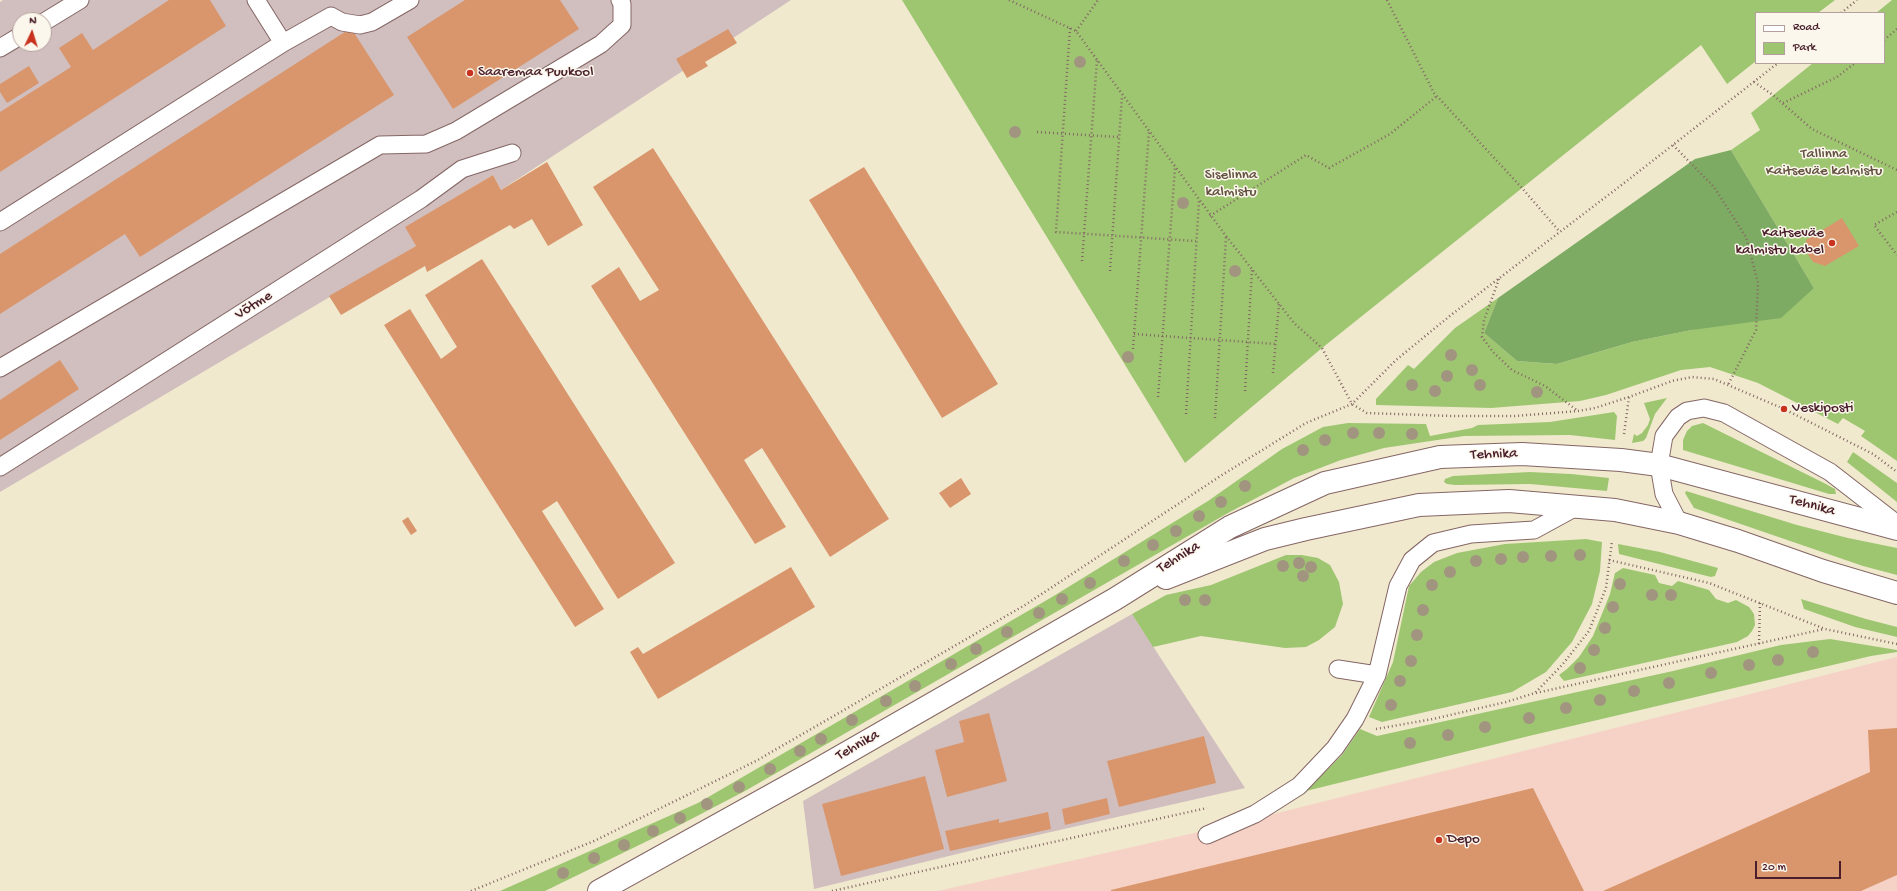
<!DOCTYPE html>
<meta charset="utf-8">
<style>
body{margin:0}
#map{position:relative;width:1897px;height:891px;overflow:hidden;background:#f0e9ce;font-family:"Gochi Hand",sans-serif}
canvas{display:block}
.legend{position:absolute;left:1755px;top:12px;width:130px;height:52px;box-sizing:border-box;background:#fbf7ec;border:1px solid #b4a19f;margin:0;padding:5px 7px;list-style:none;font-size:12px;color:#4a1f2b}
.legend li{display:flex;align-items:center;gap:8px;height:20px}
.legend b{width:20px;border:1px solid #b4a19f}
.north{position:absolute;left:12px;top:12px;width:40px;height:40px;box-sizing:border-box;background:#fbf7ec;border:1px solid #b4a19f;border-radius:50%;rotate:4deg;font-size:11px;font-weight:700;line-height:16px;text-align:center;color:#4a1f2b}
.north::after{content:'';display:block;margin:auto;width:14px;height:18px;background:#c8321e;clip-path:polygon(50% 0,100% 100%,50% 72%,0 100%)}
.scale{position:absolute;left:1755px;top:861px;width:86px;height:18px;box-sizing:border-box;border:2px solid #4a1f2b;border-top:0;padding-left:5px;font-size:12px;line-height:14px;white-space:nowrap;color:#4a1f2b;-webkit-text-stroke:3px #fbf7ec;paint-order:stroke}
</style>
<div id="map">
<canvas width="1897" height="891"></canvas>
<ul class="legend">
<li><b style="height:5px;background:#fff"></b>Road</li>
<li><b style="height:11px;background:#9ec671"></b>Park</li>
</ul>
<div class="north">N</div>
<div class="scale">20 m</div>
</div>
<script>
const g = document.querySelector('canvas').getContext('2d');
g.lineJoin = 'round';
function paint(path, color) { g.fillStyle = color; g.fill(path, 'evenodd'); }
const toPath = rows => new Path2D(rows.map(r => 'M' + r).join(''));
function trace(path, color, width, dash) { g.strokeStyle = color; g.lineWidth = width; g.lineCap = dash ? 'butt' : 'round'; g.setLineDash(dash || []); g.stroke(path); }
function label(font, color, halo, rows, align = 'center') {
  g.font = font + ' "Gochi Hand",sans-serif'; g.lineWidth = 3; g.setLineDash([]); g.textBaseline = 'middle'; g.strokeStyle = halo; g.fillStyle = color; for (const [text, x, y, turn = 0] of rows) {
    g.save(); g.translate(x, y); g.rotate((+turn || 0) * Math.PI / 180); g.textAlign = isNaN(turn) ? turn : align; if (halo) g.strokeText(text, 0, 0); g.fillText(text, 0, 0); g.restore();
  }
}
const built = toPath([
 [1897,657,1897,891,938,891,1234,824]
]);
const industrial = toPath([
 [3,0,791,0,501,190,493,175,406,227,416,246,0,492,0,2],
 [20,20,44,20,44,44,20,44],
 [1132,614,1245,788,998,844,814,889,803,801]
]);
const green = toPath([
 [902,0,1835,0,1818,13,1756,13,1756,61,1727,84,1701,45,1322,348,1185,463],
 [1892,0,1897,0,1897,461,1861,436,1865,431,1843,418,1838,424,1758,383,1710,367,1681,370,1606,395,1580,401,1491,408,1376,405,1376,399,1408,365,1414,369,1455,328,1498,298,1484,333,1517,361,1557,364,1632,342,1692,330,1814,288,1731,150,1760,130,1751,113,1813,63,1884,63,1884,13,1876,13],
 [1667,398,1655,414,1646,438,1643,441,1632,443,1634,434,1637,436,1642,433,1648,425,1650,419,1644,403],
 [1614,412,1617,416,1615,440,1570,435,1464,436,1384,448,1341,460,1294,478,1228,513,745,791,676,827,545,891,500,891,698,803,1052,597,1208,501,1282,449,1323,427,1348,423,1426,424,1430,436,1472,428,1478,425,1550,422],
 [1703,423,1824,483,1835,489,1836,494,1829,494,1683,450,1683,440,1687,431,1692,426],
 [1853,452,1897,483,1897,502,1847,462],
 [1530,472,1571,474,1609,478,1607,491,1530,484,1455,485,1447,484,1444,482,1445,479,1453,476],
 [1686,491,1797,525,1848,538,1897,548,1897,575,1863,566,1694,508,1685,493],
 [1586,539,1602,542,1600,571,1592,604,1572,642,1546,672,1512,692,1382,722,1369,717,1393,662,1409,586,1421,572,1434,562,1457,553,1505,544],
 [1618,544,1660,552,1718,568,1715,576,1711,577,1619,554],
 [1286,555,1302,555,1318,558,1330,565,1339,582,1343,604,1335,627,1319,640,1306,647,1285,648,1201,636,1153,647,1132,614,1166,595,1211,585],
 [1623,568,1655,575,1659,583,1672,586,1678,581,1709,590,1716,599,1728,603,1736,600,1749,607,1754,614,1755,625,1752,631,1748,636,1737,642,1564,681,1559,675,1567,669,1579,657,1593,636,1610,594,1615,573],
 [1801,599,1866,619,1897,627,1897,637,1855,627,1804,609],
 [1830,639,1897,650,1897,652,1871,656,1529,736,1306,791,1342,755,1360,729,1377,736,1673,671,1781,645]
]);
const forest = toPath([
 [1731,150,1814,288,1781,318,1692,330,1632,342,1557,364,1517,361,1484,333,1498,298,1695,159]
]);
const building = toPath([
 [169,0,210,0,226,26,0,172,0,112,71,67,59,48,82,33,93,50],
 [465,0,560,0,579,29,453,109,407,37],
 [351,28,394,95,140,257,125,234,0,314,0,254],
 [728,29,737,43,705,62,708,66,687,78,676,59],
 [29,66,39,83,7,103,0,92,0,84],
 [653,148,889,519,830,557,762,448,744,460,786,527,755,544,591,286,619,267,640,301,659,290,593,187],
 [547,162,583,225,548,246,532,219,514,229,510,225,427,272,425,266,341,315,329,296,416,246,405,227,493,175,501,190],
 [864,167,998,384,942,418,809,200],
 [1842,218,1859,246,1825,266,1813,262,1807,253,1806,240],
 [482,259,675,563,618,599,557,501,542,511,604,609,575,627,384,325,410,309,441,359,457,347,425,295],
 [60,360,79,389,0,440,0,400],
 [961,478,971,494,950,508,939,493],
 [408,517,417,531,411,535,402,521],
 [791,567,815,607,658,699,630,652,638,647,643,654],
 [989,713,1007,781,947,797,935,750,964,742,959,721],
 [1897,728,1897,875,1861,891,1603,891,1870,772,1868,730],
 [1204,736,1216,783,1119,807,1107,761],
 [925,776,944,849,841,876,822,804],
 [1533,788,1584,891,1111,891,1111,890],
 [1107,798,1110,814,1065,825,1062,809],
 [1048,812,1051,829,950,851,945,831,999,819,999,823]
]);
const path = toPath([
 [1009,0,1076,31,1226,236,1294,323,1322,348,1352,404,1367,413,1451,416,1515,416,1578,411,1595,408,1629,397,1672,381,1692,377,1714,379,1784,409,1873,454,1897,472],
 [1387,0,1434,93,1522,188,1559,231],
 [1841,13,1857,0],
 [1070,28,1056,232,1196,241],
 [1076,31,1098,0],
 [1884,40,1897,29],
 [1754,82,1773,95,1812,129,1897,170],
 [1783,103,1837,77,1855,63],
 [1037,132,1119,137],
 [1673,145,1714,187,1746,237,1758,283,1756,330,1728,385],
 [1897,212,1874,225,1897,255],
 [1210,216,1306,155,1329,168,1390,134,1437,96],
 [1082,261,1097,60],
 [1110,271,1122,96],
 [1499,279,1484,320,1482,337,1493,352,1512,370,1545,386,1578,411],
 [1134,334,1276,344],
 [1133,349,1149,132],
 [1273,373,1279,304],
 [1245,391,1252,270],
 [1158,397,1175,168],
 [1186,414,1199,201],
 [1215,418,1226,237],
 [1624,434,1629,397],
 [1609,560,1709,583,1825,629,1897,644],
 [1759,644,1760,603],
 [1536,693,1824,629],
 [1376,729,1433,719,1506,702,1535,693,1562,665,1589,631,1606,588,1612,541],
 [471,891,594,841,756,761,1025,605,1222,475,1306,423,1352,404,1396,360,1451,315,1628,180,1778,63],
 [832,891,1207,808]
]);
const service = toPath([
 [256,0,283,43],
 [44,22,80,0],
 [0,48,20,36],
 [0,222,283,43,331,16,342,22,360,25,372,22,410,0],
 [0,368,380,145,426,144,456,131,601,44,622,25,622,4,620,0],
 [0,467,421,199,462,169,512,153],
 [1679,523,1664,494,1659,465,1664,436,1678,417,1687,411,1704,408,1724,413,1830,472,1897,524],
 [1338,669,1377,675],
 [1207,835,1255,814,1299,786,1335,748,1355,719,1377,675,1398,586,1412,560,1433,543,1471,534,1534,530,1578,506]
]);
const secondary = toPath([
 [1166,578,1265,539,1306,529,1419,505,1509,501,1615,510,1679,523,1738,541,1823,571,1897,593],
 [599,891,815,771,1115,599,1230,527,1325,483,1440,457,1522,454,1621,460,1659,465,1897,529]
]);
const trees = [
 [1080,62],
 [1015,132],
 [1183,203],
 [1235,271],
 [1451,355],
 [1128,357],
 [1472,370],
 [1447,376],
 [1412,385],
 [1480,385],
 [1435,391],
 [1537,392],
 [1353,433],
 [1379,433],
 [1412,434],
 [1325,440],
 [1303,450],
 [1245,486],
 [1221,502],
 [1199,516],
 [1176,531],
 [1153,545],
 [1580,555],
 [1551,556],
 [1523,557],
 [1501,559],
 [1124,561],
 [1476,561],
 [1299,563],
 [1283,566],
 [1311,567],
 [1450,572],
 [1303,576],
 [1090,583],
 [1620,584],
 [1432,585],
 [1652,595],
 [1671,595],
 [1062,599],
 [1185,600],
 [1205,600],
 [1613,607],
 [1423,610],
 [1039,613],
 [1605,628],
 [1007,632],
 [1417,635],
 [976,649],
 [1594,650],
 [1813,652],
 [1778,660],
 [1411,661],
 [951,664],
 [1749,665],
 [1580,668],
 [1711,673],
 [1400,681],
 [1669,683],
 [915,686],
 [1634,691],
 [1600,700],
 [886,701],
 [1391,705],
 [1566,708],
 [1529,718],
 [852,720],
 [1485,727],
 [1448,735],
 [821,739],
 [1410,743],
 [800,751],
 [770,769],
 [739,787],
 [707,804],
 [680,818],
 [653,831],
 [624,845],
 [594,858],
 [563,873]
];
const markers = [
 [470,73,4,"#c8321e"],
 [1832,243,4,"#c8321e"],
 [1784,409,4,"#c8321e"],
 [1439,840,4,"#c8321e"]
];
const poiNames = [
 ["Saaremaa Puukool",478,73],
 ["Kaitseväe",1824,234,"right"],
 ["kalmistu kabel",1824,251,"right"],
 ["Veskiposti",1792,409],
 ["Depo",1447,840]
];
const parkNames = [
 ["Tallinna",1824,155],
 ["Kaitseväe kalmistu",1824,172],
 ["Siselinna",1231,176],
 ["kalmistu",1231,193]
];
const streetNames = [
 ["Võtme",254,306,-32],
 ["Tehnika",1494,455,-2],
 ["Tehnika",1812,506,15],
 ["Tehnika",1179,558,-32],
 ["Tehnika",858,746,-30]
];
paint(built, '#f6d1c5');
paint(industrial, '#d1bfbf');
paint(green, '#9ec671');
paint(forest, '#7eab63');
paint(building, '#d9966c');
trace(service, '#846664', 19);
trace(secondary, '#846664', 24);
trace(path, '#846664', 2.5, [1, 3]);
trace(service, '#fff', 17);
trace(secondary, '#fff', 22);
g.fillStyle = '#a29580';
for (const [x, y] of trees) { g.beginPath(); g.arc(x, y, 6, 0, 2 * Math.PI); g.fill(); }
for (const [x, y, r, color] of markers) { const dot = new Path2D(); dot.arc(x, y, r, 0, 2 * Math.PI); g.fillStyle = color; g.fill(dot); trace(dot, '#fbf7ec', 1.5); }
label('15px', '#4a1f2b', '#fbf7ec', poiNames, 'left');
label('15px', '#635140', '#fbf7ec', parkNames);
label('15px', '#4a1f2b', '#fbf7ec', streetNames);
</script>
